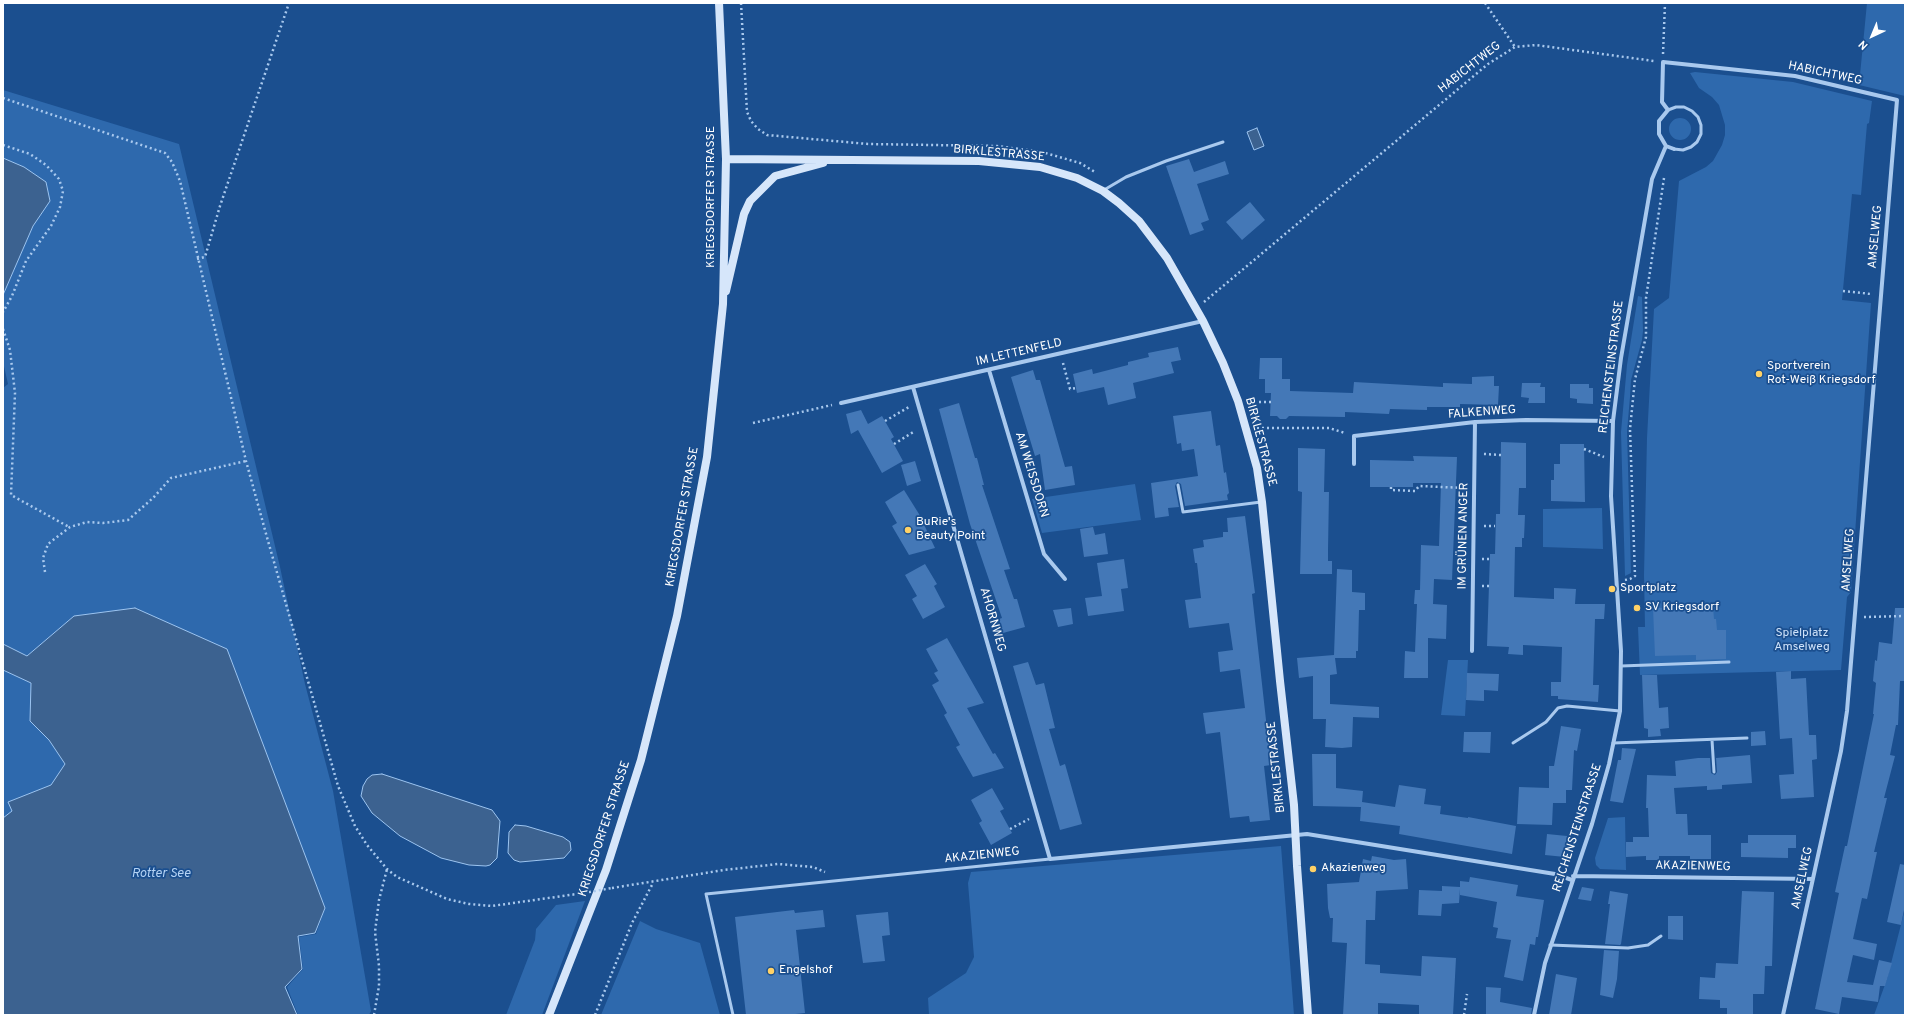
<!DOCTYPE html>
<meta charset="utf-8">
<style>
body{margin:0}
#map{position:relative;width:1908px;height:1018px;overflow:hidden;background:#1b4f8f;font-family:Overpass,sans-serif}
canvas{display:block}
.frame{position:absolute;inset:0;border:4px solid #fff;pointer-events:none}
.north{position:absolute;left:1852px;top:16px;width:40px;height:40px;-webkit-text-stroke:3px #1b4f8f;paint-order:stroke;rotate:224deg;font-size:11px;font-weight:700;line-height:16px;text-align:center;color:#fff}
.north::after{content:'';display:block;margin:auto;width:14px;height:18px;background:#fff;clip-path:polygon(50% 0,100% 100%,50% 72%,0 100%)}
</style>
<div id="map">
<canvas width="1908" height="1018"></canvas>
<div class="frame"></div>
<div class="north">N</div>
</div>
<script>
const g = document.querySelector('canvas').getContext('2d');
g.lineJoin = 'round';
function paint(path, color) { g.fillStyle = color; g.fill(path, 'evenodd'); }
const toPath = rows => new Path2D(rows.map(r => 'M' + r).join(''));
function trace(path, color, width, dash) { g.strokeStyle = color; g.lineWidth = width; g.lineCap = dash ? 'butt' : 'round'; g.setLineDash(dash || []); g.stroke(path); }
function label(font, color, halo, rows, align = 'center') {
  g.font = font + ' Overpass,sans-serif'; g.lineWidth = 3.5; g.setLineDash([]); g.textBaseline = 'middle'; g.strokeStyle = halo; g.fillStyle = color; for (const [text, x, y, turn = 0] of rows) {
    g.save(); g.translate(x, y); g.rotate((+turn || 0) * Math.PI / 180); g.textAlign = isNaN(turn) ? turn : align; if (halo) g.strokeText(text, 0, 0); g.fillText(text, 0, 0); g.restore();
  }
}
const green = toPath([
 [1867,3,1905,3,1905,96,1859,85],
 [1695,72,1793,82,1872,101,1869,123,1867,124,1861,195,1852,194,1842,300,1871,303,1851,592,1847,597,1841,670,1640,675,1638,627,1645,627,1644,575,1647,438,1654,309,1669,298,1679,181,1706,167,1713,161,1722,145,1725,135,1725,125,1719,105,1712,97,1699,88,1690,73],
 [3,90,179,144,280,567,305,684,333,791,371,1011,369,1015,298,1015,287,987,303,969,299,937,316,934,325,908,74,616,27,656,3,644,3,388,8,384,3,362,3,295,33,226,50,201,24,167,3,158],
 '1669 129a11 11 0 1 1 22 0a11 11 0 1 1-22 0Z',
 [1638,296,1642,297,1643,331,1642,340,1631,380,1630,397,1627,432,1631,573,1625,576,1621,432,1627,365],
 [1135,484,1141,520,1042,533,1032,499],
 [1602,508,1603,549,1543,547,1543,509],
 [1448,660,1468,660,1465,716,1441,715],
 [3,670,31,683,31,721,49,740,65,764,51,785,9,802,12,811,3,818],
 [1625,817,1626,870,1600,869,1596,865,1595,858,1608,818],
 [1281,846,1294,1015,929,1015,928,998,966,973,974,957,968,883,971,872],
 [585,901,542,1015,506,1015,535,940,536,929,556,905],
 [1905,909,1905,1015,1874,1015,1887,979],
 [640,921,656,929,700,943,720,1015,601,1015]
]);
const water = toPath([
 [1257,128,1264,146,1254,150,1247,132,1257,128],
 [3,158,24,167,46,182,50,201,33,226,3,295,3,158],
 [135,608,227,649,325,908,315,933,298,936,302,969,285,987,297,1015,3,1015,3,818,12,811,8,802,51,785,65,764,49,740,30,721,31,683,3,670,3,644,27,656,74,616,135,608],
 [382,774,492,810,500,821,497,858,490,865,486,866,469,865,441,858,400,836,372,813,361,796,363,786,367,779,372,775,382,774],
 [515,825,526,826,563,837,570,842,571,850,564,858,520,862,514,860,508,853,509,832,515,825]
]);
const building = toPath([
 [1189,159,1194,172,1225,161,1229,174,1197,184,1209,220,1201,223,1204,230,1190,235,1166,166],
 [1250,202,1265,220,1242,240,1226,222],
 [1178,347,1181,360,1171,362,1174,373,1133,383,1136,398,1108,405,1104,387,1077,393,1073,374,1092,369,1093,374,1128,365,1128,362,1149,357,1148,353],
 [1260,358,1282,358,1282,379,1290,379,1290,391,1353,393,1354,382,1443,387,1443,383,1472,384,1472,377,1494,376,1494,386,1499,386,1498,405,1460,404,1460,407,1427,407,1427,410,1390,409,1389,414,1345,412,1345,417,1289,416,1286,419,1280,419,1277,416,1270,416,1271,393,1265,393,1265,379,1259,379],
 [1033,370,1036,380,1040,380,1065,467,1072,466,1075,485,1045,490,1040,454,1035,456,1011,377],
 [1522,383,1541,383,1540,387,1545,387,1545,403,1528,403,1529,398,1521,397],
 [1570,384,1589,384,1589,388,1593,388,1593,404,1577,403,1577,399,1570,398],
 [959,403,975,458,977,458,984,485,982,485,1010,569,1004,570,1014,599,1017,599,1025,627,1003,633,999,619,1002,618,970,524,939,409],
 [861,410,868,424,882,416,894,437,891,439,903,461,882,473,858,430,851,434,846,414],
 [1211,411,1216,446,1220,445,1224,473,1226,472,1229,493,1227,495,1228,500,1185,506,1181,484,1177,482,1175,486,1179,507,1168,508,1169,516,1155,518,1151,483,1198,476,1194,449,1182,451,1181,443,1177,444,1173,416],
 [1501,442,1526,443,1526,488,1519,488,1518,515,1525,515,1524,538,1522,538,1522,547,1515,547,1514,597,1554,599,1554,588,1576,589,1575,604,1605,604,1604,619,1595,619,1593,685,1599,685,1598,702,1558,699,1558,696,1551,696,1551,682,1561,682,1562,647,1523,645,1523,655,1508,654,1509,647,1487,646,1490,554,1495,554,1496,514,1500,514],
 [1560,444,1584,444,1585,502,1551,501,1551,480,1554,480,1554,464,1560,464],
 [1298,448,1325,449,1324,492,1329,492,1328,550,1328,561,1332,561,1332,574,1300,574,1302,492,1298,491],
 [1413,456,1457,457,1452,580,1434,579,1433,604,1447,605,1446,639,1428,638,1428,678,1404,678,1405,651,1415,652,1417,604,1414,604,1415,590,1420,590,1421,545,1439,546,1441,483,1413,483,1413,487,1370,487,1370,460,1414,461],
 [915,461,921,481,907,486,901,465],
 [904,490,919,514,935,548,909,555,892,526,897,523,885,502],
 [1245,516,1255,593,1252,594,1271,765,1264,766,1270,820,1250,822,1249,816,1230,818,1220,732,1206,734,1203,713,1245,708,1240,669,1220,672,1218,652,1233,650,1229,623,1189,628,1185,600,1201,598,1197,563,1195,563,1193,549,1204,547,1203,540,1223,537,1223,532,1228,532,1227,518],
 [1093,527,1095,535,1105,533,1108,554,1084,557,1080,529],
 [1124,559,1128,588,1121,589,1124,611,1088,616,1085,598,1102,596,1097,563],
 [925,564,937,584,934,586,945,607,923,619,912,599,917,596,905,575],
 [1337,569,1352,570,1352,592,1365,593,1365,610,1359,610,1358,651,1356,651,1356,658,1335,658,1337,674,1330,675,1330,704,1379,707,1379,718,1353,717,1352,747,1342,748,1325,747,1326,719,1313,719,1313,676,1299,678,1297,658,1334,655],
 [1713,607,1714,619,1716,619,1717,630,1726,630,1726,659,1696,660,1696,655,1655,656,1653,608],
 [1071,608,1073,624,1058,627,1053,610],
 [1895,608,1905,608,1905,681,1900,681,1898,725,1896,725,1890,755,1895,756,1884,798,1887,798,1874,852,1877,852,1867,899,1862,898,1853,939,1877,944,1874,960,1853,955,1847,982,1873,985,1879,960,1892,963,1885,986,1880,986,1878,1002,1842,997,1839,1014,1815,1009,1839,893,1835,892,1845,846,1847,846,1874,714,1873,714,1876,683,1873,681,1875,660,1877,661,1879,642,1892,644],
 [947,638,984,703,967,708,993,754,995,753,1004,768,973,777,956,747,960,745,944,715,947,713,932,685,939,681,934,673,938,671,926,649],
 [1028,662,1036,685,1044,683,1055,728,1049,729,1060,766,1065,764,1082,824,1060,830,1013,666],
 [1791,671,1791,679,1806,678,1809,735,1816,735,1817,759,1812,760,1814,797,1781,799,1779,775,1794,774,1792,738,1780,739,1776,672],
 [1467,673,1499,674,1498,691,1484,690,1484,701,1466,700],
 [1642,675,1657,675,1659,708,1668,707,1669,728,1660,729,1661,736,1648,737,1648,729,1644,728],
 [1561,726,1581,729,1577,751,1574,750,1572,790,1566,790,1566,803,1553,803,1552,825,1517,824,1519,787,1549,788,1549,766,1554,766],
 [1765,731,1766,745,1751,746,1751,732],
 [1464,732,1491,732,1490,753,1463,752],
 [1622,748,1636,749,1623,803,1610,801,1618,760,1621,760],
 [1312,754,1336,754,1336,788,1363,791,1362,802,1395,807,1399,785,1426,789,1424,804,1441,806,1440,814,1468,818,1468,817,1516,826,1512,854,1399,834,1400,826,1360,821,1361,807,1313,806],
 [1750,755,1752,783,1722,785,1722,789,1707,790,1707,786,1674,788,1676,814,1687,814,1688,835,1711,835,1711,859,1690,859,1690,856,1659,856,1659,860,1646,860,1646,856,1626,857,1626,842,1633,842,1633,837,1649,837,1648,808,1646,808,1647,775,1676,776,1675,761,1698,758,1710,758,1711,773,1715,775,1717,772,1716,758],
 [992,788,1004,809,1000,811,1012,833,991,845,979,823,982,821,971,800],
 [1547,834,1567,836,1565,857,1545,855],
 [1748,835,1796,835,1796,848,1788,848,1788,858,1741,857,1741,843,1748,843],
 [1372,856,1394,860,1406,859,1408,889,1376,891,1375,920,1366,920,1365,964,1380,965,1380,973,1421,976,1422,956,1456,958,1453,1015,1419,1015,1419,1005,1378,1003,1378,1015,1343,1015,1347,943,1332,942,1333,918,1330,918,1328,908,1327,884,1359,882,1363,859,1371,861],
 [1900,864,1905,865,1905,905,1901,925,1887,922],
 [1470,877,1518,885,1516,896,1544,900,1538,937,1536,937,1535,945,1530,944,1523,981,1504,977,1511,940,1496,938,1498,928,1493,927,1497,902,1460,895,1460,889,1459,903,1442,904,1441,916,1418,915,1419,890,1442,891,1442,886,1460,887,1460,881,1469,882],
 [1582,887,1594,889,1591,901,1578,899],
 [1610,891,1628,894,1621,944,1620,945,1605,944,1610,904,1608,904],
 [1742,891,1774,892,1772,966,1765,966,1764,994,1753,994,1753,1015,1727,1015,1727,1008,1720,1008,1720,1000,1699,999,1700,977,1715,978,1716,963,1738,964],
 [794,910,795,913,823,910,825,927,796,930,805,1013,786,1015,746,1015,735,917],
 [888,912,890,935,882,936,885,961,863,963,856,915],
 [1668,916,1683,916,1683,940,1668,939],
 [1604,950,1619,951,1617,979,1613,998,1600,995],
 [1556,974,1577,978,1571,1015,1549,1015],
 [1486,987,1501,988,1500,1002,1532,1008,1531,1015,1486,1015]
]);
const path = toPath([
 [741,3,747,112,751,121,758,129,767,135,868,144,997,146,1042,152,1080,163,1095,172],
 [1485,3,1515,47],
 [1663,54,1665,3],
 [3,98,165,153,172,162,180,181,246,461,268,541,338,786,355,826,367,845,387,869,397,877,447,899,469,904,492,906,584,893],
 [3,145,30,154,46,165,59,179,63,191,60,207,51,226,26,261,12,296,3,312],
 [197,259,205,257,220,206,289,3],
 [1843,291,1871,294],
 [1204,302,1488,64,1515,47,1536,45,1654,61],
 [3,329,10,350,15,393,11,495,69,527],
 [1063,363,1070,389,1076,388],
 [1249,402,1271,402],
 [885,421,909,407],
 [753,423,832,405],
 [1257,428,1329,428,1345,433],
 [894,444,915,431],
 [1584,449,1604,457],
 [1484,454,1501,455],
 [1391,487,1391,490,1415,491,1419,486,1465,488],
 [1484,526,1495,526],
 [1482,559,1490,559],
 [45,572,43,558,48,544,70,527,87,522,103,523,128,520,153,498,171,478,246,461],
 [1625,580,1630,579,1635,576,1630,429,1635,379,1646,337,1646,298,1664,178],
 [1482,586,1489,586],
 [1864,617,1905,616],
 [1010,829,1029,819],
 [612,888,724,870,778,864,813,867,825,872],
 [374,1015,379,986,379,966,375,932,379,900,387,869],
 [595,1015,632,923,653,883],
 [1464,1015,1467,994]
]);
const lane = toPath([
 [1668,110,1676,107,1684,107,1692,111,1698,117,1701,125,1701,134,1697,142,1691,147,1683,150,1674,149],
 [1104,190,1126,177,1166,161,1223,142],
 [1178,485,1183,512,1261,502],
 [1621,666,1729,662],
 [1712,740,1714,772],
 [1513,743,1546,722,1558,708,1567,706,1620,711],
 [1613,743,1747,738],
 [1550,945,1628,948,1648,945,1661,936],
 [733,1015,706,894,1050,859]
]);
const street = toPath([
 [1674,149,1666,146,1659,134,1659,121,1668,110,1662,102,1663,62,1795,76,1897,100,1847,711,1841,751,1783,1015],
 [989,370,1044,554,1065,579],
 [913,387,1050,859,1307,834,1555,874,1572,880],
 [841,403,1203,321],
 [1354,464,1354,436,1475,422,1526,420,1613,421],
 [1472,651,1475,422],
 [1573,876,1813,879],
 [1534,1015,1545,963,1592,824,1609,764,1620,711,1621,651,1611,496,1613,421,1621,358,1652,179,1666,146]
]);
const secondary = toPath([
 [726,159,979,161,1040,167,1077,178,1103,191,1119,203,1139,221,1167,258,1203,321,1223,363,1238,401,1257,468,1262,502,1280,681,1294,805,1297,866,1308,1015],
 [726,291,744,214,750,201,775,176,823,163],
 [549,1015,606,870,641,760,677,616,707,457,723,304,726,159,719,3]
]);
const pathBridge = toPath([
 [584,893,612,888]
]);
const markers = [
 [1759,374,4,"#ffd166"],
 [908,530,4,"#ffd166"],
 [1612,589,4,"#ffd166"],
 [1637,608,4,"#ffd166"],
 [1313,869,4,"#ffd166"],
 [771,971,4,"#ffd166"]
];
const streetNames = [
 ["HABICHTWEG",1470,68,-38],
 ["HABICHTWEG",1825,74,12],
 ["BIRKLESTRASSE",999,154,5],
 ["KRIEGSDORFER STRASSE",712,197,-90],
 ["AMSELWEG",1876,237,-85],
 ["IM LETTENFELD",1019,353,-13],
 ["REICHENSTEINSTRASSE",1612,367,-83],
 ["FALKENWEG",1482,413,-4],
 ["BIRKLESTRASSE",1260,442,75],
 ["AM WEISSDORN",1031,475,73],
 ["KRIEGSDORFER STRASSE",683,517,-80],
 ["IM GRÜNEN ANGER",1464,536,-89],
 ["AMSELWEG",1849,560,-86],
 ["AHORNWEG",992,620,74],
 ["BIRKLESTRASSE",1277,767,-96],
 ["REICHENSTEINSTRASSE",1578,828,-72],
 ["KRIEGSDORFER STRASSE",605,829,-72],
 ["AKAZIENWEG",982,856,-6],
 ["AKAZIENWEG",1693,867,1],
 ["AMSELWEG",1803,878,-78]
];
const poiNames = [
 ["Sportverein",1767,367],
 ["Rot-Weiß Kriegsdorf",1767,381],
 ["BuRie's",916,523],
 ["Beauty Point",916,537],
 ["Sportplatz",1620,589],
 ["SV Kriegsdorf",1645,608],
 ["Akazienweg",1321,869],
 ["Engelshof",779,971]
];
const parkNames = [
 ["Spielplatz",1802,634],
 ["Amselweg",1802,648]
];
const waterNames = [
 ["Rotter See",161,874]
];
paint(green, '#2e69ad');
paint(water, '#3c6290');
trace(water, '#9cc4f0', 1);
paint(building, '#4478b7');
trace(path, '#a9c9ee', 2.5, [2, 3]);
trace(lane, '#a9c9ee', 3);
trace(street, '#a9c9ee', 4);
trace(secondary, '#d6e6fa', 8);
trace(pathBridge, '#a9c9ee', 2.5, [2, 3]);
for (const [x, y, r, color] of markers) { const dot = new Path2D(); dot.arc(x, y, r, 0, 2 * Math.PI); g.fillStyle = color; g.fill(dot); trace(dot, '#1b4f8f', 1.5); }
label('12px', '#fff', '#1b4f8f', streetNames);
label('12px', '#fff', '#1b4f8f', poiNames, 'left');
label('12px', '#cfe3fa', '#1b4f8f', parkNames);
label('italic 13px', '#b5d3f5', '#1b4f8f', waterNames);
</script>
